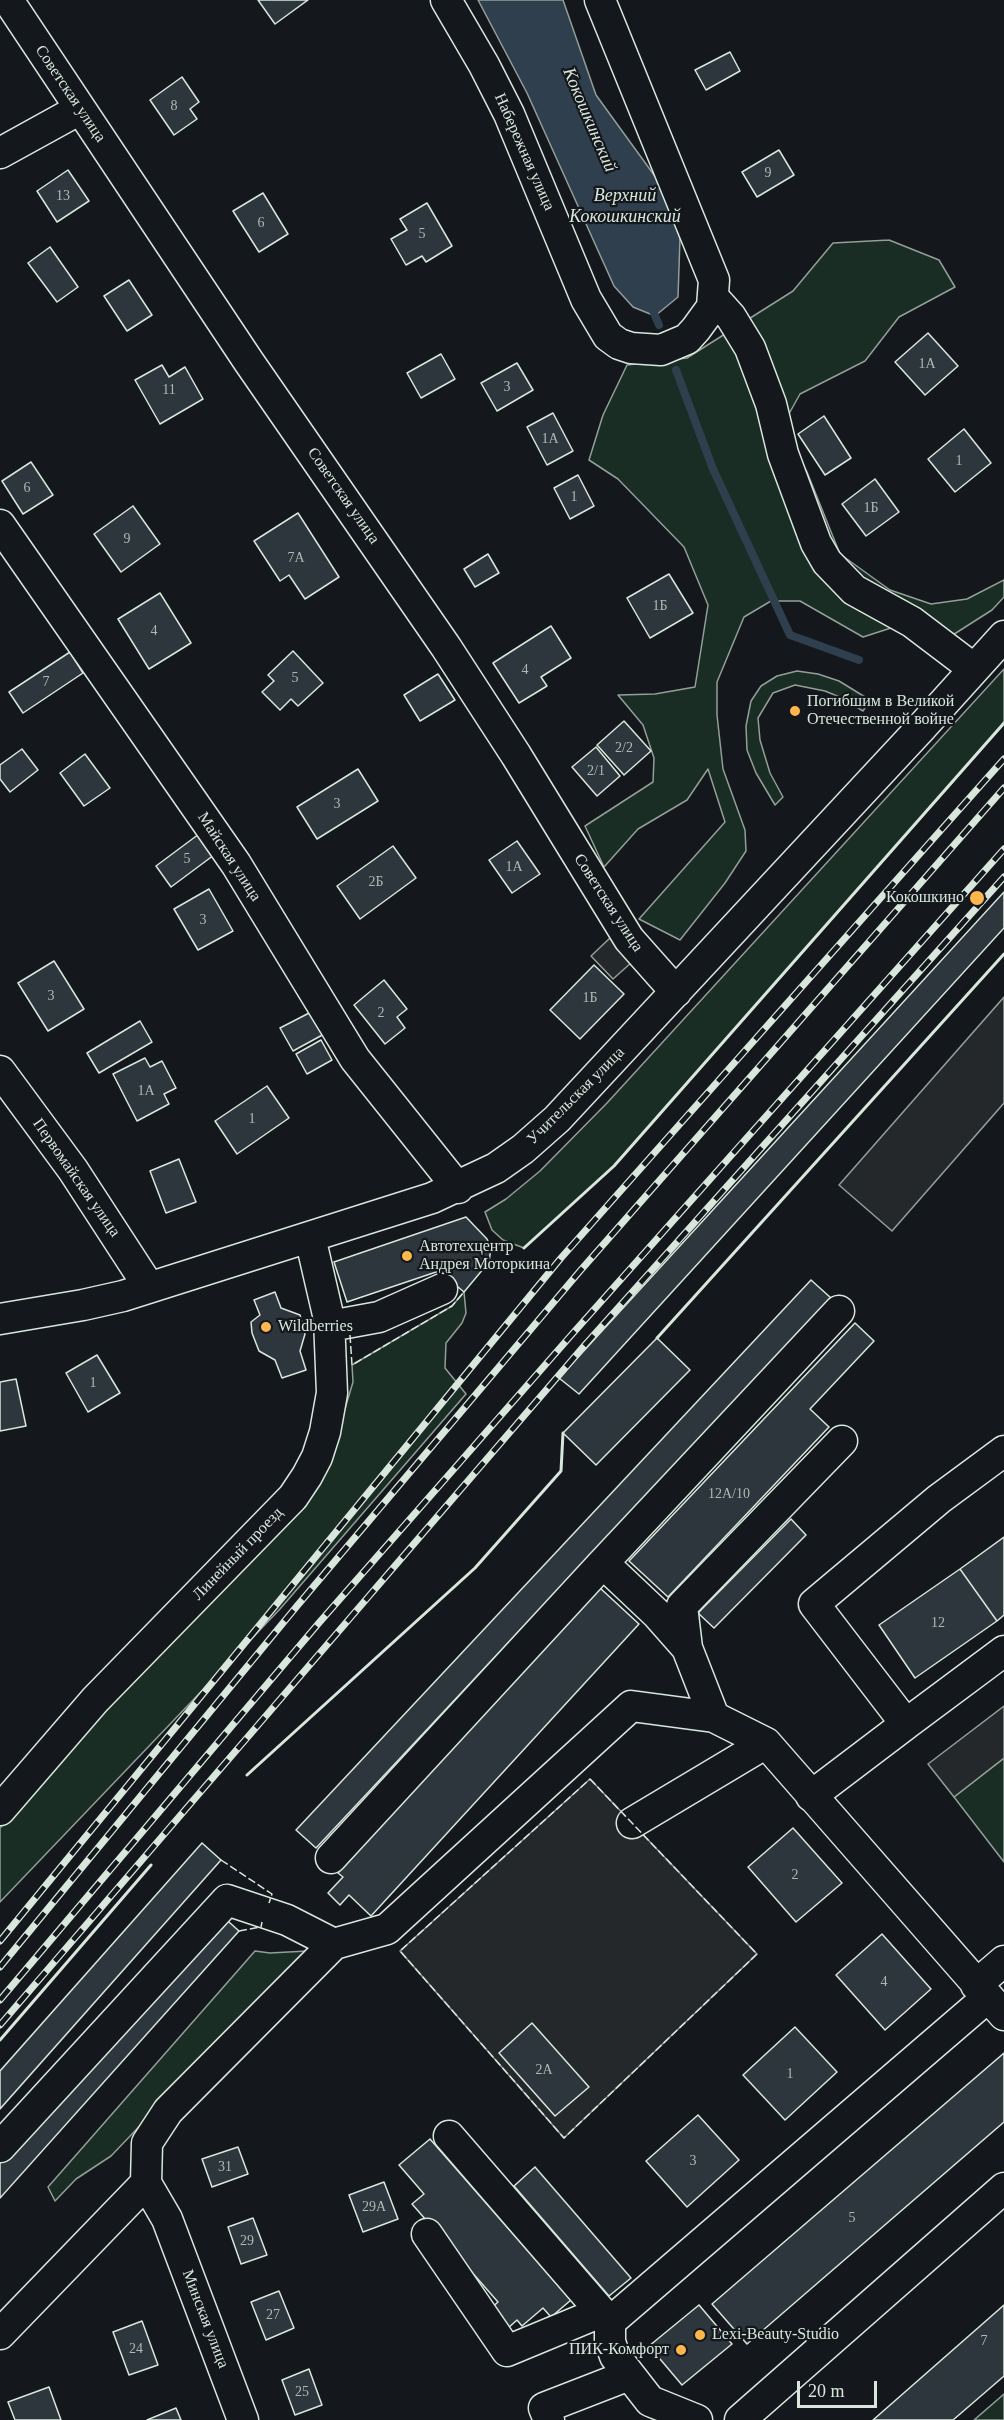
<!DOCTYPE html>
<meta charset="utf-8">
<style>
body{margin:0}
#map{position:relative;width:1004px;height:2420px;overflow:hidden;background:#14181c;font-family:"Times New Roman",serif}
canvas{display:block}
.scale{position:absolute;left:797px;top:2381px;width:80px;height:27px;box-sizing:border-box;border:3px solid #d8e6dc;border-top:0;padding-left:8px;font-size:18px;line-height:21px;white-space:nowrap;color:#d8e6dc;-webkit-text-stroke:4px #14181c;paint-order:stroke}
</style>
<div id="map">
<canvas width="1004" height="2420"></canvas>
<div class="scale">20 m</div>
</div>
<script>
const g = document.querySelector('canvas').getContext('2d');
g.lineJoin = 'round';
function paint(path, color) { g.fillStyle = color; g.fill(path, 'evenodd'); }
const toPath = rows => new Path2D(rows.map(r => 'M' + r).join(''));
function trace(path, color, width, dash) { g.strokeStyle = color; g.lineWidth = width; g.lineCap = dash ? 'butt' : 'round'; g.setLineDash(dash || []); g.stroke(path); }
function label(font, color, halo, rows, align = 'center') {
  g.font = font + ' "Times New Roman",serif'; g.lineWidth = 4.5; g.setLineDash([]); g.textBaseline = 'middle'; g.strokeStyle = halo; g.fillStyle = color; for (const [text, x, y, turn = 0] of rows) {
    g.save(); g.translate(x, y); g.rotate((+turn || 0) * Math.PI / 180); g.textAlign = isNaN(turn) ? turn : align; if (halo) g.strokeText(text, 0, 0); g.fillText(text, 0, 0); g.restore();
  }
}
const green = toPath([
 [889,240,939,260,955,287,899,317,865,361,800,394,780,430,807,472,840,554,890,590,931,604,967,599,1004,580,1004,597,992,610,948,638,925,617,863,637,800,601,771,601,744,617,717,682,717,715,723,769,745,830,746,851,725,883,680,940,639,919,725,822,708,769,687,800,638,829,604,867,585,826,653,782,654,758,643,725,618,695,655,694,695,687,708,605,684,547,618,479,589,460,603,415,627,365,687,358,793,291,833,243,889,240],
 [1004,669,1004,724,614,1166,524,1248,503,1240,492,1230,485,1212,506,1199,540,1171,607,1103,1004,669],
 [797,671,818,674,839,681,870,700,863,711,842,698,825,691,795,685,773,693,758,718,760,740,770,773,783,797,775,805,756,773,747,750,746,726,751,701,761,686,777,676,797,671],
 [464,1292,466,1313,462,1323,446,1343,445,1368,466,1394,280,1609,0,1902,0,1828,148,1663,305,1504,319,1485,327,1469,353,1382,352,1365,452,1306,464,1292],
 [1004,1758,1004,1862,954,1797,1004,1758],
 [255,1951,270,1953,307,1951,111,2156,76,2179,55,2201,48,2187,255,1951],
 [1004,2394,1004,2420,974,2420,1004,2394]
]);
const parking = toPath([
 [610,938,632,962,613,979,591,956,610,938],
 [1004,997,1004,1103,892,1231,839,1185,1004,997],
 [1004,1706,1004,1758,954,1797,928,1764,1004,1706],
 [590,1779,757,1954,564,2138,400,1951,590,1779]
]);
const water = toPath([
 [478,0,563,0,596,95,662,186,680,238,678,297,655,316,633,307,614,286,527,93,478,0]
]);
const stream = toPath([
 [651,306,659,325],
 [676,370,713,469,790,635,859,660]
]);
const building = toPath([
 [258,0,308,0,275,24,258,0],
 [730,52,740,71,706,90,695,70,730,52],
 [182,77,199,102,190,109,197,119,174,135,150,100,182,77],
 [779,150,794,175,757,197,742,172,779,150],
 [68,170,89,201,57,222,37,191,68,170],
 [263,193,288,234,259,252,233,211,263,193],
 [427,203,452,246,426,262,422,256,406,265,391,239,407,230,400,219,427,203],
 [50,247,78,287,57,302,28,263,50,247],
 [129,280,152,315,127,331,104,296,129,280],
 [928,333,958,366,925,395,895,362,928,333],
 [441,354,455,379,421,398,407,373,441,354],
 [517,363,533,390,497,411,481,383,517,363],
 [162,365,169,377,185,367,203,399,160,424,135,380,162,365],
 [553,413,573,451,547,465,527,427,553,413],
 [824,416,851,458,825,475,798,434,824,416],
 [964,429,991,463,955,492,928,459,964,429],
 [31,462,53,495,23,514,2,481,31,462],
 [578,475,594,506,570,519,554,488,578,475],
 [875,479,899,512,866,536,842,504,875,479],
 [133,506,160,544,121,572,94,534,133,506],
 [298,513,339,577,305,599,289,575,280,581,254,541,298,513],
 [488,554,499,573,475,587,464,569,488,554],
 [669,574,693,613,650,638,627,598,669,574],
 [160,593,191,643,149,669,118,619,160,593],
 [551,626,571,658,541,677,547,686,519,703,493,663,551,626],
 [293,651,323,683,298,706,291,699,280,710,262,692,274,681,268,675,293,651],
 [70,652,83,673,23,713,9,692,70,652],
 [438,674,455,700,420,721,404,695,438,674],
 [624,721,651,751,624,775,597,745,624,721],
 [596,747,620,776,597,796,572,767,596,747],
 [22,749,38,770,10,792,0,779,0,765,22,749],
 [85,754,110,788,84,806,60,773,85,754],
 [358,769,378,801,317,839,297,807,358,769],
 [203,831,218,852,171,887,156,866,203,831],
 [517,841,540,874,512,893,489,860,517,841],
 [393,846,416,878,360,919,337,886,393,846],
 [209,889,233,931,198,950,174,909,209,889],
 [1004,892,1004,928,579,1394,559,1378,1004,892],
 [54,961,84,1009,48,1031,18,983,54,961],
 [594,965,624,994,580,1039,550,1010,594,965],
 [384,980,407,1009,397,1017,405,1028,385,1044,354,1005,384,980],
 [313,1011,326,1033,293,1051,280,1028,313,1011],
 [140,1021,152,1042,99,1073,87,1053,140,1021],
 [321,1040,332,1060,307,1074,296,1054,321,1040],
 [145,1058,150,1067,162,1061,176,1088,164,1094,169,1104,137,1121,113,1074,145,1058],
 [267,1086,289,1118,237,1154,215,1121,267,1086],
 [179,1159,196,1202,166,1213,150,1171,179,1159],
 [466,1217,487,1239,491,1248,489,1262,464,1292,439,1271,347,1302,334,1262,466,1217],
 [811,1280,831,1298,316,1848,296,1830,811,1280],
 [275,1292,281,1308,300,1315,305,1334,300,1351,306,1370,282,1378,275,1360,259,1351,252,1333,251,1322,260,1315,254,1300,275,1292],
 [855,1323,874,1341,810,1409,829,1427,668,1597,629,1561,855,1323],
 [657,1338,690,1370,596,1465,563,1433,657,1338],
 [97,1355,120,1393,88,1412,66,1373,97,1355],
 [16,1379,26,1426,0,1431,0,1382,16,1379],
 [791,1519,806,1535,714,1628,698,1613,791,1519],
 [1004,1537,1004,1615,997,1621,960,1569,1004,1537],
 [960,1569,997,1621,915,1678,879,1625,960,1569],
 [600,1588,639,1624,371,1916,349,1895,340,1905,328,1893,343,1877,338,1873,600,1588],
 [793,1828,842,1883,796,1922,748,1867,793,1828],
 [202,1843,221,1860,0,2109,0,2071,202,1843],
 [220,1914,239,1931,0,2198,0,2159,220,1914],
 [882,1934,931,1989,885,2030,836,1975,882,1934],
 [532,2023,589,2087,555,2116,499,2053,532,2023],
 [795,2027,837,2072,785,2120,743,2075,795,2027],
 [1004,2053,1004,2122,747,2344,712,2304,1004,2053],
 [698,2115,739,2160,687,2207,646,2161,698,2115],
 [430,2139,571,2300,551,2317,543,2308,522,2326,517,2320,507,2329,490,2309,498,2302,412,2204,424,2194,399,2165,430,2139],
 [238,2147,248,2174,212,2187,202,2159,238,2147],
 [535,2167,631,2278,609,2296,514,2186,535,2167],
 [384,2182,398,2219,363,2232,349,2195,384,2182],
 [253,2218,267,2255,241,2264,228,2227,253,2218],
 [279,2291,294,2328,266,2340,251,2302,279,2291],
 [699,2305,732,2344,682,2385,649,2346,699,2305],
 [1004,2305,1004,2376,989,2389,953,2420,873,2420,1004,2305],
 [142,2321,158,2365,129,2375,113,2332,142,2321],
 [309,2369,322,2405,295,2415,282,2380,309,2369],
 [49,2387,61,2420,15,2420,8,2402,49,2387],
 [176,2408,181,2420,147,2420,176,2408]
]);
const minor = toPath([
 [8,0,249,362,446,647,516,755,629,939,676,992],
 [446,0,484,65,509,114,586,299,608,336,619,344,631,348,661,350,687,339,696,329,712,307,714,280,600,0],
 [0,153,80,109],
 [714,298,731,317,750,348,771,404,783,454,803,508,816,543,827,562,854,590,912,622,974,669],
 [0,525,236,864,355,1059,458,1188],
 [0,1071,73,1170,149,1287],
 [0,1319,83,1305,123,1296,432,1198,496,1168,523,1149,557,1119,921,728,1004,636],
 [330,1326,379,1317,442,1289],
 [1004,1451,939,1499,814,1604,906,1724,1004,1651],
 [687,1648,682,1606,842,1441],
 [766,1743,714,1717,687,1648,657,1614,603,1563,839,1311],
 [811,1796,906,1724],
 [0,1810,95,1700,293,1497,307,1476,317,1457,325,1432,332,1393,329,1319,310,1237],
 [632,1823,766,1743,1004,2015],
 [331,1858,603,1563],
 [976,1985,1004,1961],
 [449,2136,610,2322],
 [0,2147,227,1900,287,1920,334,1944,387,1929,631,1706,714,1717],
 [427,2234,507,2351,601,2312],
 [0,2334,146,2183],
 [243,2420,167,2219,146,2183,147,2143,168,2111,334,1944],
 [549,2420,544,2408,629,2375],
 [697,2420,650,2401,615,2356,610,2342,610,2322,988,1997],
 [740,2420,1004,2188]
]);
const rail = toPath([
 [0,1941,561,1258,1004,759],
 [0,1967,297,1606,580,1271,1004,788],
 [0,2000,318,1624,574,1332,1004,849],
 [0,2025,584,1346,1004,877]
]);
const fence = toPath([
 [350,1335,352,1365,452,1306,464,1292],
 [590,1779,757,1954,564,2138,400,1951,590,1779],
 [221,1860,272,1894,269,1903],
 [239,1931,261,1927,262,1922]
]);
const wall = toPath([
 [524,1248,614,1166,1004,723],
 [657,1338,1004,954],
 [247,1775,475,1568,561,1471,563,1433],
 [0,2040,151,1865]
]);
const markers = [
 [795,711,6,"#ffb74d"],
 [977,898,8,"#ffb74d"],
 [407,1256,6,"#ffb74d"],
 [266,1327,6,"#ffb74d"],
 [700,2335,6,"#ffb74d"],
 [681,2350,6,"#ffb74d"]
];
const numberNames = [
 ["8",174,106],
 ["9",768,173],
 ["13",63,196],
 ["6",261,223],
 ["5",422,234],
 ["1А",927,364],
 ["3",507,387],
 ["11",169,390],
 ["1А",550,439],
 ["1",959,461],
 ["6",27,488],
 ["1",574,497],
 ["1Б",871,508],
 ["9",127,539],
 ["7А",296,558],
 ["1Б",660,606],
 ["4",154,631],
 ["4",525,670],
 ["5",295,678],
 ["7",46,682],
 ["2/2",624,748],
 ["2/1",596,771],
 ["3",337,804],
 ["5",187,859],
 ["1А",514,867],
 ["2Б",376,882],
 ["3",203,920],
 ["3",51,996],
 ["1Б",590,998],
 ["2",381,1013],
 ["1А",146,1091],
 ["1",252,1119],
 ["1",93,1383],
 ["12А/10",729,1494],
 ["12",938,1623],
 ["2",795,1875],
 ["4",884,1982],
 ["2А",544,2070],
 ["1",790,2074],
 ["3",693,2161],
 ["31",225,2167],
 ["29А",374,2207],
 ["5",852,2218],
 ["29",247,2241],
 ["27",273,2315],
 ["7",984,2341],
 ["24",136,2349],
 ["25",302,2392]
];
const streetNames = [
 ["Советская улица",70,94,56],
 ["Набережная улица",524,152,66],
 ["Советская улица",343,496,55],
 ["Майская улица",229,857,57],
 ["Советская улица",608,903,57],
 ["Учительская улица",576,1096,-45],
 ["Первомайская улица",76,1178,55],
 ["Линейный проезд",238,1554,-46],
 ["Минская улица",205,2319,69]
];
const poiNames = [
 ["Погибшим в Великой",807,702],
 ["Отечественной войне",807,720],
 ["Кокошкино",964,898,"right"],
 ["Автотехцентр",419,1247],
 ["Андрея Моторкина",419,1265],
 ["Wildberries",278,1327],
 ["Lexi-Beauty-Studio",712,2335],
 ["ПИК-Комфорт",669,2350,"right"]
];
const waterNames = [
 ["Кокошкинский",589,120,67],
 ["Верхний",625,196],
 ["Кокошкинский",625,217]
];
paint(green, '#1a2d24');
trace(green, '#939e99', 1.5);
paint(parking, '#24282b');
trace(parking, '#939e99', 1.5);
paint(water, '#2f3f4d');
trace(water, '#939e99', 1.5);
trace(stream, '#2f3f4d', 8);
paint(building, '#2c363c');
trace(building, '#d8e6dc', 1.5);
trace(minor, '#d8e6dc', 33);
trace(minor, '#14181c', 30);
trace(rail, '#d8e6dc', 7);
trace(rail, '#14181c', 4.5, [14]);
trace(fence, '#d8e6dc', 1.5, [8, 3]);
trace(wall, '#d8e6dc', 3);
for (const [x, y, r, color] of markers) { const dot = new Path2D(); dot.arc(x, y, r, 0, 2 * Math.PI); g.fillStyle = color; g.fill(dot); trace(dot, '#14181c', 2); }
label('14px', '#adbab4', null, numberNames);
label('16px', '#d8e6dc', '#14181c', streetNames);
label('16px', '#d8e6dc', '#14181c', poiNames, 'left');
label('italic 18px', '#d8e6dc', '#14181c', waterNames);
</script>
